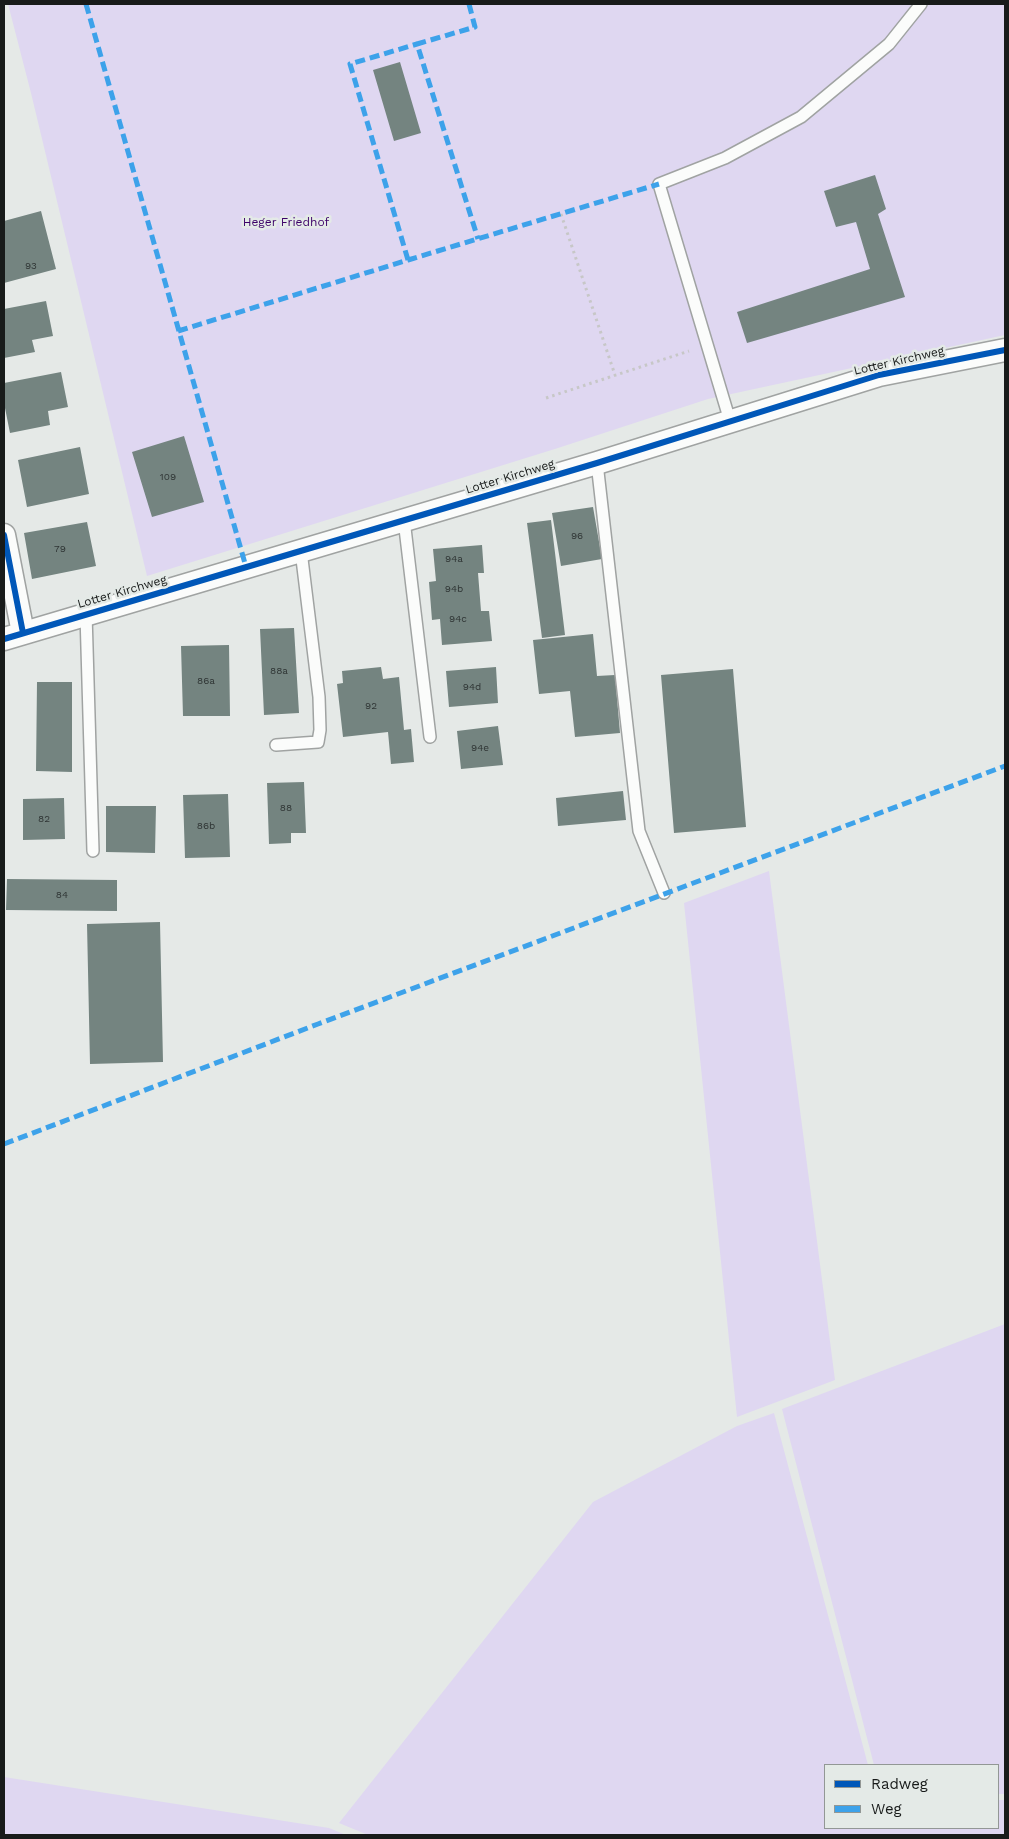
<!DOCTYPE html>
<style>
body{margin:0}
#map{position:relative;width:1009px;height:1839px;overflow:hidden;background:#e5e9e7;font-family:"Work Sans",sans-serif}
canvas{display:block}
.frame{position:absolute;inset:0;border:5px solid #181b1a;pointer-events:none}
.legend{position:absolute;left:824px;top:1764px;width:175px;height:65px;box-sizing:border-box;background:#e4eae7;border:1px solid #929795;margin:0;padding:6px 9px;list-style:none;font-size:15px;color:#181b1a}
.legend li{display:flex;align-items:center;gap:10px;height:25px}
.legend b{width:25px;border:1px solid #929795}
</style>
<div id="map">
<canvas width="1009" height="1839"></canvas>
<div class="frame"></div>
<ul class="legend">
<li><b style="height:6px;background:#0057b8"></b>Radweg</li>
<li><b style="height:6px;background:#3da2ea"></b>Weg</li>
</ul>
</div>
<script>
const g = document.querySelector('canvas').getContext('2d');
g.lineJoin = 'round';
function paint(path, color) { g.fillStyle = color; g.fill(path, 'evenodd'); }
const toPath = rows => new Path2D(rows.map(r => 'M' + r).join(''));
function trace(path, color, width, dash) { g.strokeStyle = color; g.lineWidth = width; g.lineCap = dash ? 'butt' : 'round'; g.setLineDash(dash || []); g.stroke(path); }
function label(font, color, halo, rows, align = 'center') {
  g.font = font + ' "Work Sans",sans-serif'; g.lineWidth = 5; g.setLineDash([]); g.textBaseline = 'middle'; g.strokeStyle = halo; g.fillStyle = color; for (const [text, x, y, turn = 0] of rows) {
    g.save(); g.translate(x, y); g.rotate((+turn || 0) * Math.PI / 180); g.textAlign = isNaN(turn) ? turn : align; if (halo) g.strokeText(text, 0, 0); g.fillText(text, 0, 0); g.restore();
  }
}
const green = toPath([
 [8,4,1005,4,1005,335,708,399,558,448,147,576,31,93],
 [769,871,835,1380,737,1417,684,903],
 [1005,1324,1005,1794,998,1794,998,1765,874,1765,782,1409],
 [774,1413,868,1765,825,1765,825,1828,998,1828,998,1800,1005,1800,1005,1835,368,1835,339,1823,593,1502,737,1426],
 [4,1777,329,1828,346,1835,4,1835]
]);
const building = toPath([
 [400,62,421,133,394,141,373,70],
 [875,175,886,209,878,214,905,297,747,343,737,312,870,269,856,222,836,227,824,191],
 [41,211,56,269,4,283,4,221],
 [46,301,53,336,32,340,35,352,4,358,4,309],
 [61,372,68,407,48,411,50,425,10,433,4,403,4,383],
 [184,436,204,502,152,517,132,452],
 [80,447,89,494,27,507,18,460],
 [593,507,602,559,561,566,552,513],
 [551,520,565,635,542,638,527,523],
 [87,522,96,566,32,579,24,533],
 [482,545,484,573,478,573,481,611,489,611,492,641,442,645,440,619,432,620,429,582,436,581,433,549],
 [294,628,299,713,264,715,260,629],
 [593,634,597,676,615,675,620,733,575,737,570,691,539,694,533,640],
 [229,645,230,716,183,716,181,646],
 [381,667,383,679,399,677,404,730,411,729,414,762,391,764,388,732,343,737,337,684,343,683,342,671],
 [496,667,498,703,449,707,446,671],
 [733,669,746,827,674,833,661,675],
 [37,682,72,682,72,772,36,771],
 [498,726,503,765,461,769,457,731],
 [304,782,306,833,291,833,291,843,269,844,267,783],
 [623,791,626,820,558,826,556,798],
 [228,794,230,857,185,858,183,795],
 [64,798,65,839,23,840,23,799],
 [106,806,156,806,155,853,106,852],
 [7,879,117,880,117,911,6,910],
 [160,922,163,1062,90,1064,87,924]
]);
const path = toPath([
 [561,214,615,375],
 [546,398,689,351]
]);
const lane = toPath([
 [730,421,659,184,725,158,801,117,889,44,921,4],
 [597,463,639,831,664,893],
 [404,520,430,737],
 [86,614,93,851],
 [276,745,318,742,320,730,319,697,301,551]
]);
const street = toPath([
 [4,535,23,633],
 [4,639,597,463,879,375,1005,350]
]);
const quiet = toPath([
 [86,4,246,567],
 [469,4,475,27,417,44,478,239],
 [408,260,350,64,417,44],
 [178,331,408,260,659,184],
 [4,1144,318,1024,1005,766]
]);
const cycleway = toPath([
 [4,535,23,633],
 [4,639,597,463,879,375,1005,350]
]);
const numberNames = [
 ["93",31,266],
 ["109",168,477],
 ["96",577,536],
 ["79",60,549],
 ["94a",454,559],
 ["94b",454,589],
 ["94c",458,619],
 ["88a",279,671],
 ["86a",206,681],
 ["94d",472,687],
 ["92",371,706],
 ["94e",480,748],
 ["88",286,808],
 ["82",44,819],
 ["86b",206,826],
 ["84",62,895]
];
const parkNames = [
 ["Heger Friedhof",286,222]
];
const streetNames = [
 ["Lotter Kirchweg",899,361,-13],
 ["Lotter Kirchweg",510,477,-17],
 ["Lotter Kirchweg",122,592,-16]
];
paint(green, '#dfd7f1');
paint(building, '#748480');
trace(lane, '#a0a3a2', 14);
trace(street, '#a0a3a2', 25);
trace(path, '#c7c7c7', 3, [2.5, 4]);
trace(lane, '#fbfcfb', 11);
trace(street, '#fbfcfb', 22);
trace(quiet, '#3da2ea', 5, [10, 5]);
trace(cycleway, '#0057b8', 6);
label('10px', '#2f3534', null, numberNames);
label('12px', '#3c0068', '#e4eae7', parkNames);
label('12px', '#181b1a', '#e4eae7', streetNames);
</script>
